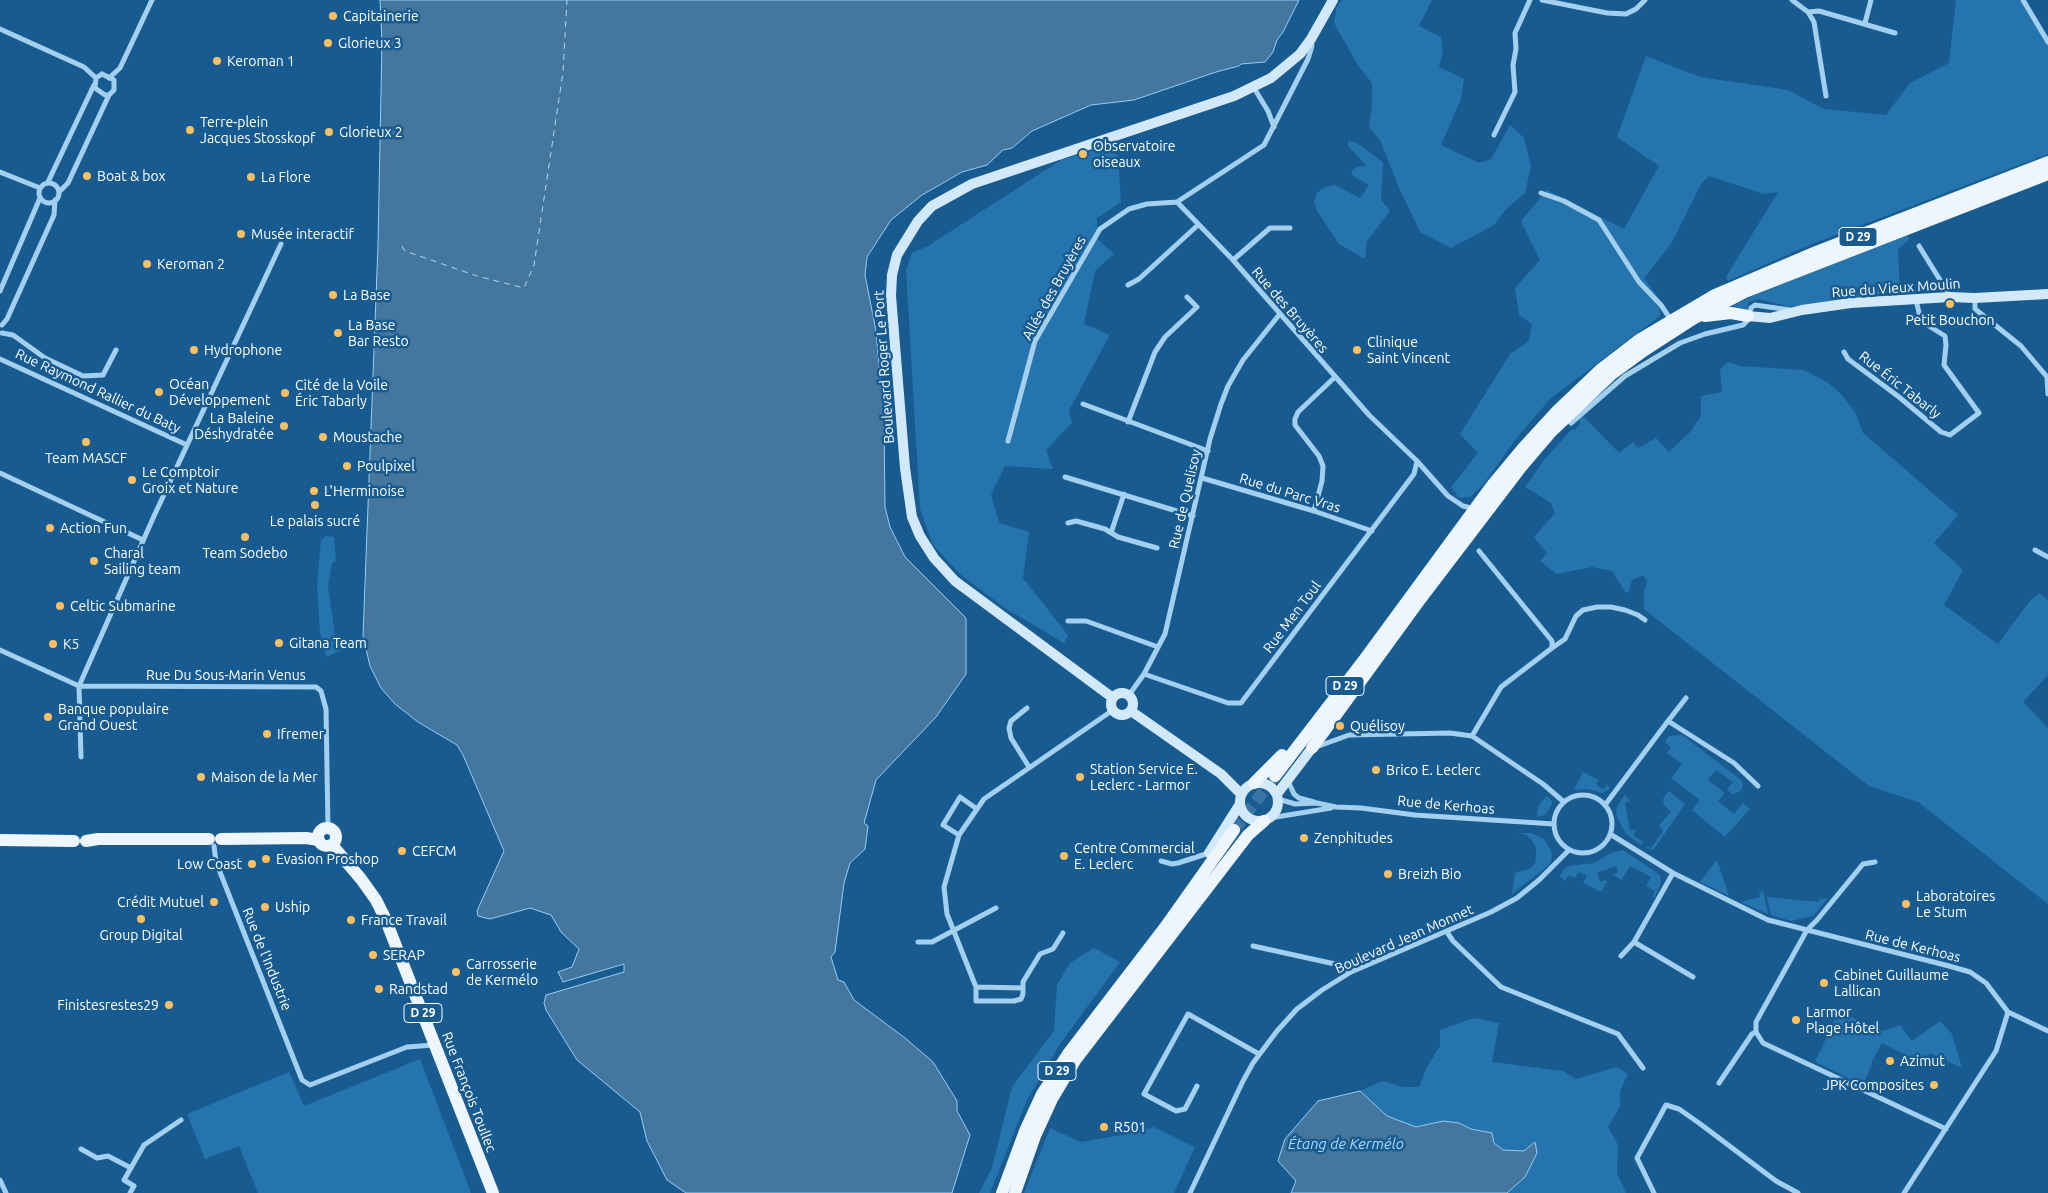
<!DOCTYPE html>
<meta charset="utf-8">
<style>
body{margin:0}
canvas{display:block;background:#175b91}
</style>
<canvas width="2048" height="1193"></canvas>
<script>
const g = document.querySelector('canvas').getContext('2d');
g.lineJoin = 'round';
function paint(path, color) { g.fillStyle = color; g.fill(path, 'evenodd'); }
const toPath = rows => new Path2D(rows.map(r => 'M' + r).join(''));
function trace(path, color, width, dash) { g.strokeStyle = color; g.lineWidth = width; g.lineCap = dash ? 'butt' : 'round'; g.setLineDash(dash || []); g.stroke(path); }
function label(font, color, halo, rows, align = 'center') {
  g.font = font + ' Ubuntu,sans-serif'; g.lineWidth = 5; g.setLineDash([]); g.textBaseline = 'middle'; g.strokeStyle = halo; g.fillStyle = color; for (const [text, x, y, turn = 0] of rows) {
    g.save(); g.translate(x, y); g.rotate((+turn || 0) * Math.PI / 180); g.textAlign = isNaN(turn) ? turn : align; if (halo) g.strokeText(text, 0, 0); g.fillText(text, 0, 0); g.restore();
  }
}
const green = toPath([
 [1342,0,1432,0,1419,26,1441,37,1443,51,1439,67,1464,79,1461,99,1441,145,1479,163,1491,159,1510,125,1524,138,1531,166,1525,193,1507,208,1494,225,1451,248,1420,232,1399,188,1380,140,1369,127,1372,107,1372,83,1359,67,1334,23,1337,6],
 [1956,0,2023,0,2048,42,2048,154,1812,244,1728,281,1726,277,1778,192,1764,194,1709,176,1701,184,1671,244,1644,278,1657,296,1661,315,1550,399,1515,440,1483,485,1470,497,1459,498,1451,487,1478,453,1460,434,1510,354,1529,341,1532,324,1519,315,1515,288,1540,260,1521,221,1547,190,1624,229,1659,166,1617,137,1646,56,1700,77,1788,90,1824,109,1886,115,1910,83,1949,63],
 [1349,140,1358,144,1383,162,1381,200,1390,211,1367,241,1365,259,1339,244,1317,211,1314,202,1317,193,1325,187,1335,185,1360,198,1369,185,1353,176,1351,172,1356,167,1367,166,1348,146],
 [1098,149,1118,155,1121,202,1097,218,1097,239,1114,254,1095,271,1084,324,1110,335,1069,410,1072,423,1046,450,1053,469,1005,466,991,495,999,523,1029,532,1023,578,1068,635,1064,643,1005,608,961,575,933,545,920,509,906,270,912,253,928,246,1061,160],
 [1907,233,1909,240,1898,249,1900,291,1791,307,1758,299,1749,302,1746,312,1734,308,1734,305,1769,288],
 [1728,362,1740,366,1803,370,1826,381,1841,394,1855,412,1863,433,1958,515,1934,543,1963,570,1944,605,1998,644,2029,602,2039,593,2048,600,2048,675,2023,702,2048,728,2048,904,1918,802,1869,786,1644,609,1644,592,1647,581,1643,575,1632,580,1629,591,1626,593,1612,571,1592,567,1557,574,1540,561,1547,553,1534,537,1555,513,1551,503,1525,487,1544,460,1572,429,1574,431,1580,424,1579,419,1583,416,1619,453,1633,442,1638,448,1656,438,1669,452,1690,432,1701,416,1701,396,1722,392,1720,369],
 [326,536,334,537,336,561,332,563,328,586,335,635,340,651,326,657,320,632,317,585,321,540],
 [1682,735,1741,780,1743,784,1741,791,1732,794,1727,790,1733,782,1716,770,1708,780,1725,793,1718,801,1734,814,1743,803,1750,809,1725,837,1692,810,1700,800,1671,778,1682,764,1667,753,1671,748,1665,742,1669,736],
 [1583,772,1599,780,1596,784,1603,790,1607,785,1611,788,1602,793,1587,789,1574,790],
 [1669,791,1685,804,1654,849,1651,850,1647,848,1648,846,1651,848,1663,831,1659,826,1671,811,1664,806,1663,799],
 [1625,795,1630,801,1625,803,1630,830,1636,830,1633,835,1643,842,1641,845,1625,833,1617,817,1616,810,1618,805],
 [1547,796,1552,801,1552,804,1546,814,1538,817,1537,813,1540,803],
 [1518,833,1531,833,1544,839,1551,850,1552,856,1550,864,1512,894,1515,873,1529,869,1535,864,1536,856,1536,848,1532,840,1526,835],
 [1623,850,1660,875,1661,884,1654,898,1652,897,1655,891,1646,886,1651,877,1630,866,1622,880,1613,875,1618,872,1616,866,1597,873,1600,882,1606,880,1607,882,1601,892,1583,883,1587,876,1579,872,1575,878,1569,875,1565,881,1560,876,1564,869,1569,866,1594,863,1611,853],
 [1717,860,1729,896,1700,882],
 [1763,891,1768,914,1741,902,1760,897,1759,892],
 [1767,897,1819,902,1819,900,1828,898,1813,916,1791,921,1771,915],
 [1094,948,1120,962,1060,1044,1027,1100,990,1193,979,1193,992,1168,1012,1087,1054,1031,1057,985,1070,963],
 [1834,1009,1882,1031,1900,1025,1912,1041,1940,1021,1952,1034,1962,1068,1930,1053,1924,1064,1882,1043,1871,1063,1872,1064,1864,1082,1868,1085,1867,1087,1815,1062,1837,1015,1833,1012],
 [1474,1018,1499,1023,1492,1062,1563,1071,1576,1079,1617,1067,1628,1074,1620,1091,1620,1106,1608,1127,1618,1145,1617,1173,1626,1193,1507,1193,1525,1177,1535,1143,1524,1151,1510,1151,1497,1147,1491,1133,1471,1129,1459,1123,1443,1121,1416,1127,1387,1116,1360,1091,1382,1081,1403,1087,1419,1087,1427,1067,1440,1046,1440,1030],
 [420,1059,471,1193,258,1193,239,1146,205,1159,187,1114,289,1072,304,1106],
 [1154,1127,1195,1147,1174,1193,1024,1193,1050,1128,1081,1142,1128,1134]
]);
const water = toPath([
 [380,0,1299,0,1283,32,1277,40,1273,52,1265,62,1241,64,1239,66,1216,72,1134,100,1091,105,1032,131,1012,148,1003,150,987,165,962,172,922,195,891,220,867,257,865,275,876,331,884,422,885,507,890,527,905,557,966,618,966,674,936,717,876,780,864,823,868,826,865,849,850,863,844,883,835,952,831,957,838,980,844,982,854,1000,905,1038,933,1062,957,1101,957,1111,970,1135,952,1193,686,1193,667,1180,647,1141,640,1112,577,1060,546,1010,544,1003,546,995,624,972,624,964,563,982,558,972,572,967,579,949,561,932,551,915,530,908,490,919,478,916,477,911,504,851,463,755,457,745,418,722,395,704,381,688,370,666,363,636,378,245,382,41,380,0],
 [1360,1091,1387,1116,1416,1127,1443,1121,1459,1123,1471,1129,1492,1133,1494,1143,1503,1150,1524,1151,1535,1142,1537,1153,1525,1177,1507,1193,1291,1193,1296,1181,1278,1161,1285,1139,1318,1101,1360,1091]
]);
const ferry = toPath([
 [402,246,405,251,477,276,524,288,534,265,563,72,567,0]
]);
const primaryTunnel = toPath([
 [1234,830,1275,776]
]);
const street = toPath([
 [1542,0,1607,13,1626,14,1636,9,1645,0],
 [1792,0,1808,12,1814,22,1826,96],
 [2023,0,2048,42],
 [1808,12,1819,11,1895,33],
 [1865,23,1871,0],
 [0,29,84,67,96,78],
 [1311,39,1312,46,1308,59,1264,145,1177,202,1233,260,1369,415,1417,461,1448,496,1463,506,1471,508,1475,506],
 [102,74,114,80,114,90,109,95,105,95,95,88,96,78,102,74],
 [109,78,120,68,152,0],
 [1254,88,1268,111,1274,127],
 [1494,135,1515,92,1513,65,1516,49,1515,33,1530,0],
 [0,172,40,188],
 [48,182,94,85],
 '39 193a10 10 0 1 1 20 0a10 10 0 1 1-20 0Z',
 [59,192,68,183,109,95],
 [1541,193,1564,201,1599,220,1639,282,1661,305,1671,320],
 [1919,246,1950,296],
 [1233,260,1270,228,1290,228],
 [1128,285,1139,279,1198,225],
 [0,291,40,198],
 [1975,298,1975,309,2021,346,2047,377,2048,394],
 [2,325,7,319,54,215,55,200],
 [2,333,13,335,45,358,83,376,103,375,116,350],
 [1844,352,1848,359,1899,397,1941,432,1950,435,1979,413,1944,365,1946,345,1945,336,1921,321,1916,300],
 [0,359,187,445],
 [1083,404,1208,451],
 [1128,422,1155,352,1165,337,1197,307,1187,297],
 [1571,423,1625,376,1680,343,1705,334,1743,325,1747,321,1751,308,1755,305,1790,310],
 [1008,441,1035,341,1100,229,1129,209,1147,204,1177,202],
 [0,473,143,540],
 [1065,477,1193,516],
 [1202,478,1314,511,1372,531],
 [1314,511,1322,481,1323,466,1319,456,1295,425,1295,419,1298,412,1335,377],
 [1068,523,1076,521,1105,529,1118,537,1157,548],
 [1111,533,1124,494],
 [2035,550,2048,557],
 [1068,621,1086,621,1158,647],
 [1552,648,1565,639,1576,616,1583,610,1597,607,1611,607,1625,610,1638,615,1645,620],
 [0,650,79,686,316,687,321,691,326,709,328,828],
 [1144,674,1228,703,1241,703,1414,474,1417,461],
 [1129,695,1144,674,1165,634,1210,439,1221,404,1228,386,1243,360,1279,315],
 [1027,708,1011,721,1009,728,1011,738,1029,767],
 [1668,721,1686,698],
 [1472,736,1501,687,1552,648,1552,641,1479,551],
 [1316,747,1349,735,1450,733,1472,736,1543,784,1564,802],
 [81,757,79,686,154,516,281,244],
 [1288,781,1294,794,1299,798,1314,802],
 '1554 824a29 29 0 1 1 58 0a29 29 0 1 1-58 0Z',
 [1278,799,1295,804,1317,803,1336,807,1361,808,1415,815,1554,824],
 [1605,805,1668,721,1734,763,1758,786],
 [1270,818,1331,808],
 [1610,834,1673,873,1768,920,1949,966,1970,972,1986,983,2008,1012,1996,1051,1904,1193],
 [959,835,943,825,960,797,977,809],
 [214,846,216,862,302,1080,310,1085,407,1047,434,1045],
 [1161,861,1172,864,1178,863,1209,853],
 [1875,862,1863,864,1817,920,1807,930,1756,1022,1756,1032,1763,1043,1946,1129],
 [1673,873,1634,942,1693,977],
 [1447,932,1453,941,1501,987,1618,1034,1643,1068],
 [1063,933,1053,949,1040,954,1023,982,1023,988,976,987,947,914,944,887,959,835,984,799,1113,710],
 [918,942,932,942,996,908],
 [1253,946,1335,964,1351,972],
 [1621,956,1634,942],
 [976,987,976,1001,1014,1001,1021,999,1023,994,1023,988],
 [2008,1012,2048,1031],
 [1719,1083,1752,1034,1756,1032],
 [1197,1086,1185,1109,1176,1111,1144,1094,1188,1014,1259,1054],
 [81,1149,97,1158,108,1156,131,1168],
 [0,1180,6,1193],
 [130,1193,134,1186,124,1180,144,1145,181,1120],
 [1190,1193,1243,1081,1253,1063,1277,1031,1297,1009,1322,990,1351,972,1491,912,1517,898,1539,880,1569,850],
 [1654,1193,1637,1158,1666,1105,1679,1109,1699,1123,1776,1181,1798,1193]
]);
const secondary = toPath([
 [1748,316,1770,318,1802,310,1851,303,1950,297,1975,298,2048,294],
 '1111 704a11 11 0 1 1 22 0a11 11 0 1 1-22 0Z',
 [1113,698,955,581,934,558,920,536,912,517,905,468,891,296,892,275,897,255,918,221,932,206,972,184,1234,96,1271,78,1300,54,1311,39,1333,0],
 [1131,711,1221,774,1241,794],
 '1240 802a19 19 0 1 1 38 0a19 19 0 1 1-38 0Z',
 [1277,794,1312,748],
 [1209,853,1240,804]
]);
const primary = toPath([
 [1705,316,1731,313,1748,316],
 [1312,748,1419,601,1521,467,1550,433,1612,374,1645,350,1693,319,1745,292,2048,174],
 [1275,776,1364,660,1493,484,1523,448,1557,411,1600,370,1639,340,1715,295,1816,252,2048,162],
 [1254,783,1282,755],
 '318 837a9 9 0 1 1 18 0a9 9 0 1 1-18 0Z',
 [221,839,306,838,319,840],
 [0,840,74,841],
 [86,841,98,839,209,839],
 [332,845,361,879,376,900,385,918,493,1193],
 [1002,1193,1025,1131,1042,1094,1068,1054,1166,926,1234,830],
 [1015,1193,1035,1136,1052,1099,1076,1059,1231,857,1248,835,1264,821]
]);
const markers = [
 [333,16,5,"#ffbf63"],
 [328,43,5,"#ffbf63"],
 [217,61,5,"#ffbf63"],
 [190,130,5,"#ffbf63"],
 [329,132,5,"#ffbf63"],
 [1083,154,5,"#ffbf63"],
 [87,176,5,"#ffbf63"],
 [251,177,5,"#ffbf63"],
 [241,234,5,"#ffbf63"],
 [147,264,5,"#ffbf63"],
 [333,295,5,"#ffbf63"],
 [1950,304,5,"#ffbf63"],
 [338,333,5,"#ffbf63"],
 [194,350,5,"#ffbf63"],
 [1357,350,5,"#ffbf63"],
 [159,392,5,"#ffbf63"],
 [285,393,5,"#ffbf63"],
 [284,426,5,"#ffbf63"],
 [323,437,5,"#ffbf63"],
 [86,442,5,"#ffbf63"],
 [347,466,5,"#ffbf63"],
 [132,480,5,"#ffbf63"],
 [314,491,5,"#ffbf63"],
 [315,505,5,"#ffbf63"],
 [50,528,5,"#ffbf63"],
 [245,537,5,"#ffbf63"],
 [94,561,5,"#ffbf63"],
 [60,606,5,"#ffbf63"],
 [279,643,5,"#ffbf63"],
 [53,644,5,"#ffbf63"],
 [48,717,5,"#ffbf63"],
 [1340,726,5,"#ffbf63"],
 [267,734,5,"#ffbf63"],
 [1376,770,5,"#ffbf63"],
 [201,777,5,"#ffbf63"],
 [1080,777,5,"#ffbf63"],
 [1304,838,5,"#ffbf63"],
 [402,851,5,"#ffbf63"],
 [1064,856,5,"#ffbf63"],
 [266,859,5,"#ffbf63"],
 [252,864,5,"#ffbf63"],
 [1388,874,5,"#ffbf63"],
 [214,902,5,"#ffbf63"],
 [1906,904,5,"#ffbf63"],
 [265,907,5,"#ffbf63"],
 [141,919,5,"#ffbf63"],
 [351,920,5,"#ffbf63"],
 [373,955,5,"#ffbf63"],
 [456,972,5,"#ffbf63"],
 [1824,983,5,"#ffbf63"],
 [379,989,5,"#ffbf63"],
 [169,1005,5,"#ffbf63"],
 [1796,1020,5,"#ffbf63"],
 [1890,1061,5,"#ffbf63"],
 [1934,1085,5,"#ffbf63"],
 [1104,1127,5,"#ffbf63"]
];
const shields = [
 [1858,237,38],
 [1345,686,38],
 [423,1013,38],
 [1057,1071,38]
];
const shieldNames = [
 ["D 29",1858,237],
 ["D 29",1345,686],
 ["D 29",423,1013],
 ["D 29",1057,1071]
];
const poiNames = [
 ["Capitainerie",343,16],
 ["Glorieux 3",338,43],
 ["Keroman 1",227,61],
 ["Terre-plein",200,122],
 ["Jacques Stosskopf",200,138],
 ["Glorieux 2",339,132],
 ["Observatoire",1093,146],
 ["oiseaux",1093,162],
 ["Boat & box",97,176],
 ["La Flore",261,177],
 ["Musée interactif",251,234],
 ["Keroman 2",157,264],
 ["La Base",343,295],
 ["Petit Bouchon",1950,320,"center"],
 ["La Base",348,325],
 ["Bar Resto",348,341],
 ["Clinique",1367,342],
 ["Saint Vincent",1367,358],
 ["Hydrophone",204,350],
 ["Océan",169,384],
 ["Développement",169,400],
 ["Cité de la Voile",295,385],
 ["Éric Tabarly",295,401],
 ["La Baleine",274,418,"right"],
 ["Déshydratée",274,434,"right"],
 ["Moustache",333,437],
 ["Team MASCF",86,458,"center"],
 ["Poulpixel",357,466],
 ["Le Comptoir",142,472],
 ["Groix et Nature",142,488],
 ["L'Herminoise",324,491],
 ["Le palais sucré",315,521,"center"],
 ["Action Fun",60,528],
 ["Charal",104,553],
 ["Sailing team",104,569],
 ["Team Sodebo",245,553,"center"],
 ["Celtic Submarine",70,606],
 ["Gitana Team",289,643],
 ["K5",63,644],
 ["Banque populaire",58,709],
 ["Grand Ouest",58,725],
 ["Quélisoy",1350,726],
 ["Ifremer",277,734],
 ["Station Service E.",1090,769],
 ["Leclerc - Larmor",1090,785],
 ["Brico E. Leclerc",1386,770],
 ["Maison de la Mer",211,777],
 ["Zenphitudes",1314,838],
 ["Centre Commercial",1074,848],
 ["E. Leclerc",1074,864],
 ["CEFCM",412,851],
 ["Evasion Proshop",276,859],
 ["Low Coast",242,864,"right"],
 ["Breizh Bio",1398,874],
 ["Laboratoires",1916,896],
 ["Le Stum",1916,912],
 ["Crédit Mutuel",204,902,"right"],
 ["Uship",275,907],
 ["France Travail",361,920],
 ["Group Digital",141,935,"center"],
 ["SERAP",383,955],
 ["Carrosserie",466,964],
 ["de Kermélo",466,980],
 ["Cabinet Guillaume",1834,975],
 ["Lallican",1834,991],
 ["Randstad",389,989],
 ["Finistesrestes29",159,1005,"right"],
 ["Larmor",1806,1012],
 ["Plage Hôtel",1806,1028],
 ["Azimut",1900,1061],
 ["JPK Composites",1924,1085,"right"],
 ["R501",1114,1127]
];
const streetNames = [
 ["Allée des Bruyères",1054,288,-61],
 ["Rue du Vieux Moulin",1896,288,-4],
 ["Rue des Bruyères",1290,310,49],
 ["Boulevard Roger Le Port",884,367,-94],
 ["Rue Éric Tabarly",1900,385,38],
 ["Rue Raymond Rallier du Baty",98,391,25],
 ["Rue du Parc Vras",1290,493,17],
 ["Rue de Quelisoy",1185,499,-77],
 ["Rue Men Toul",1292,617,-53],
 ["Rue Du Sous-Marin Venus",226,675],
 ["Rue de Kerhoas",1446,805,5],
 ["Boulevard Jean Monnet",1404,939,-24],
 ["Rue de Kerhoas",1913,946,14],
 ["Rue de l'Industrie",267,959,68],
 ["Rue François Toullec",469,1092,69]
];
const waterNames = [
 ["Étang de Kermélo",1346,1144]
];
paint(green, '#2674ad');
paint(water, '#45769d');
trace(water, '#97cdf3', 1);
trace(ferry, '#b0d9f7', 1, [6, 5]);
trace(primaryTunnel, '#3a74a2', 12, [12, 6]);
trace(street, '#a4d0f0', 5);
trace(secondary, '#d2e9fb', 10);
trace(primary, '#edf6ff', 12);
for (const [x, y, r, color] of markers) { const dot = new Path2D(); dot.arc(x, y, r, 0, 2 * Math.PI); g.fillStyle = color; g.fill(dot); trace(dot, '#175b91', 2); }
for (const [x, y, w] of shields) { const box = new Path2D(); box.roundRect(x - w / 2, y - 9.5, w, 19, 4); g.fillStyle = '#175b91'; g.fill(box); trace(box, '#fff', 1); }
label('bold 12px', '#fff', null, shieldNames);
label('14px', '#fff', '#175b91', poiNames, 'left');
label('14px', '#fff', '#175b91', streetNames);
label('italic 15px', '#b0d9f7', '#175b91', waterNames);
</script>
